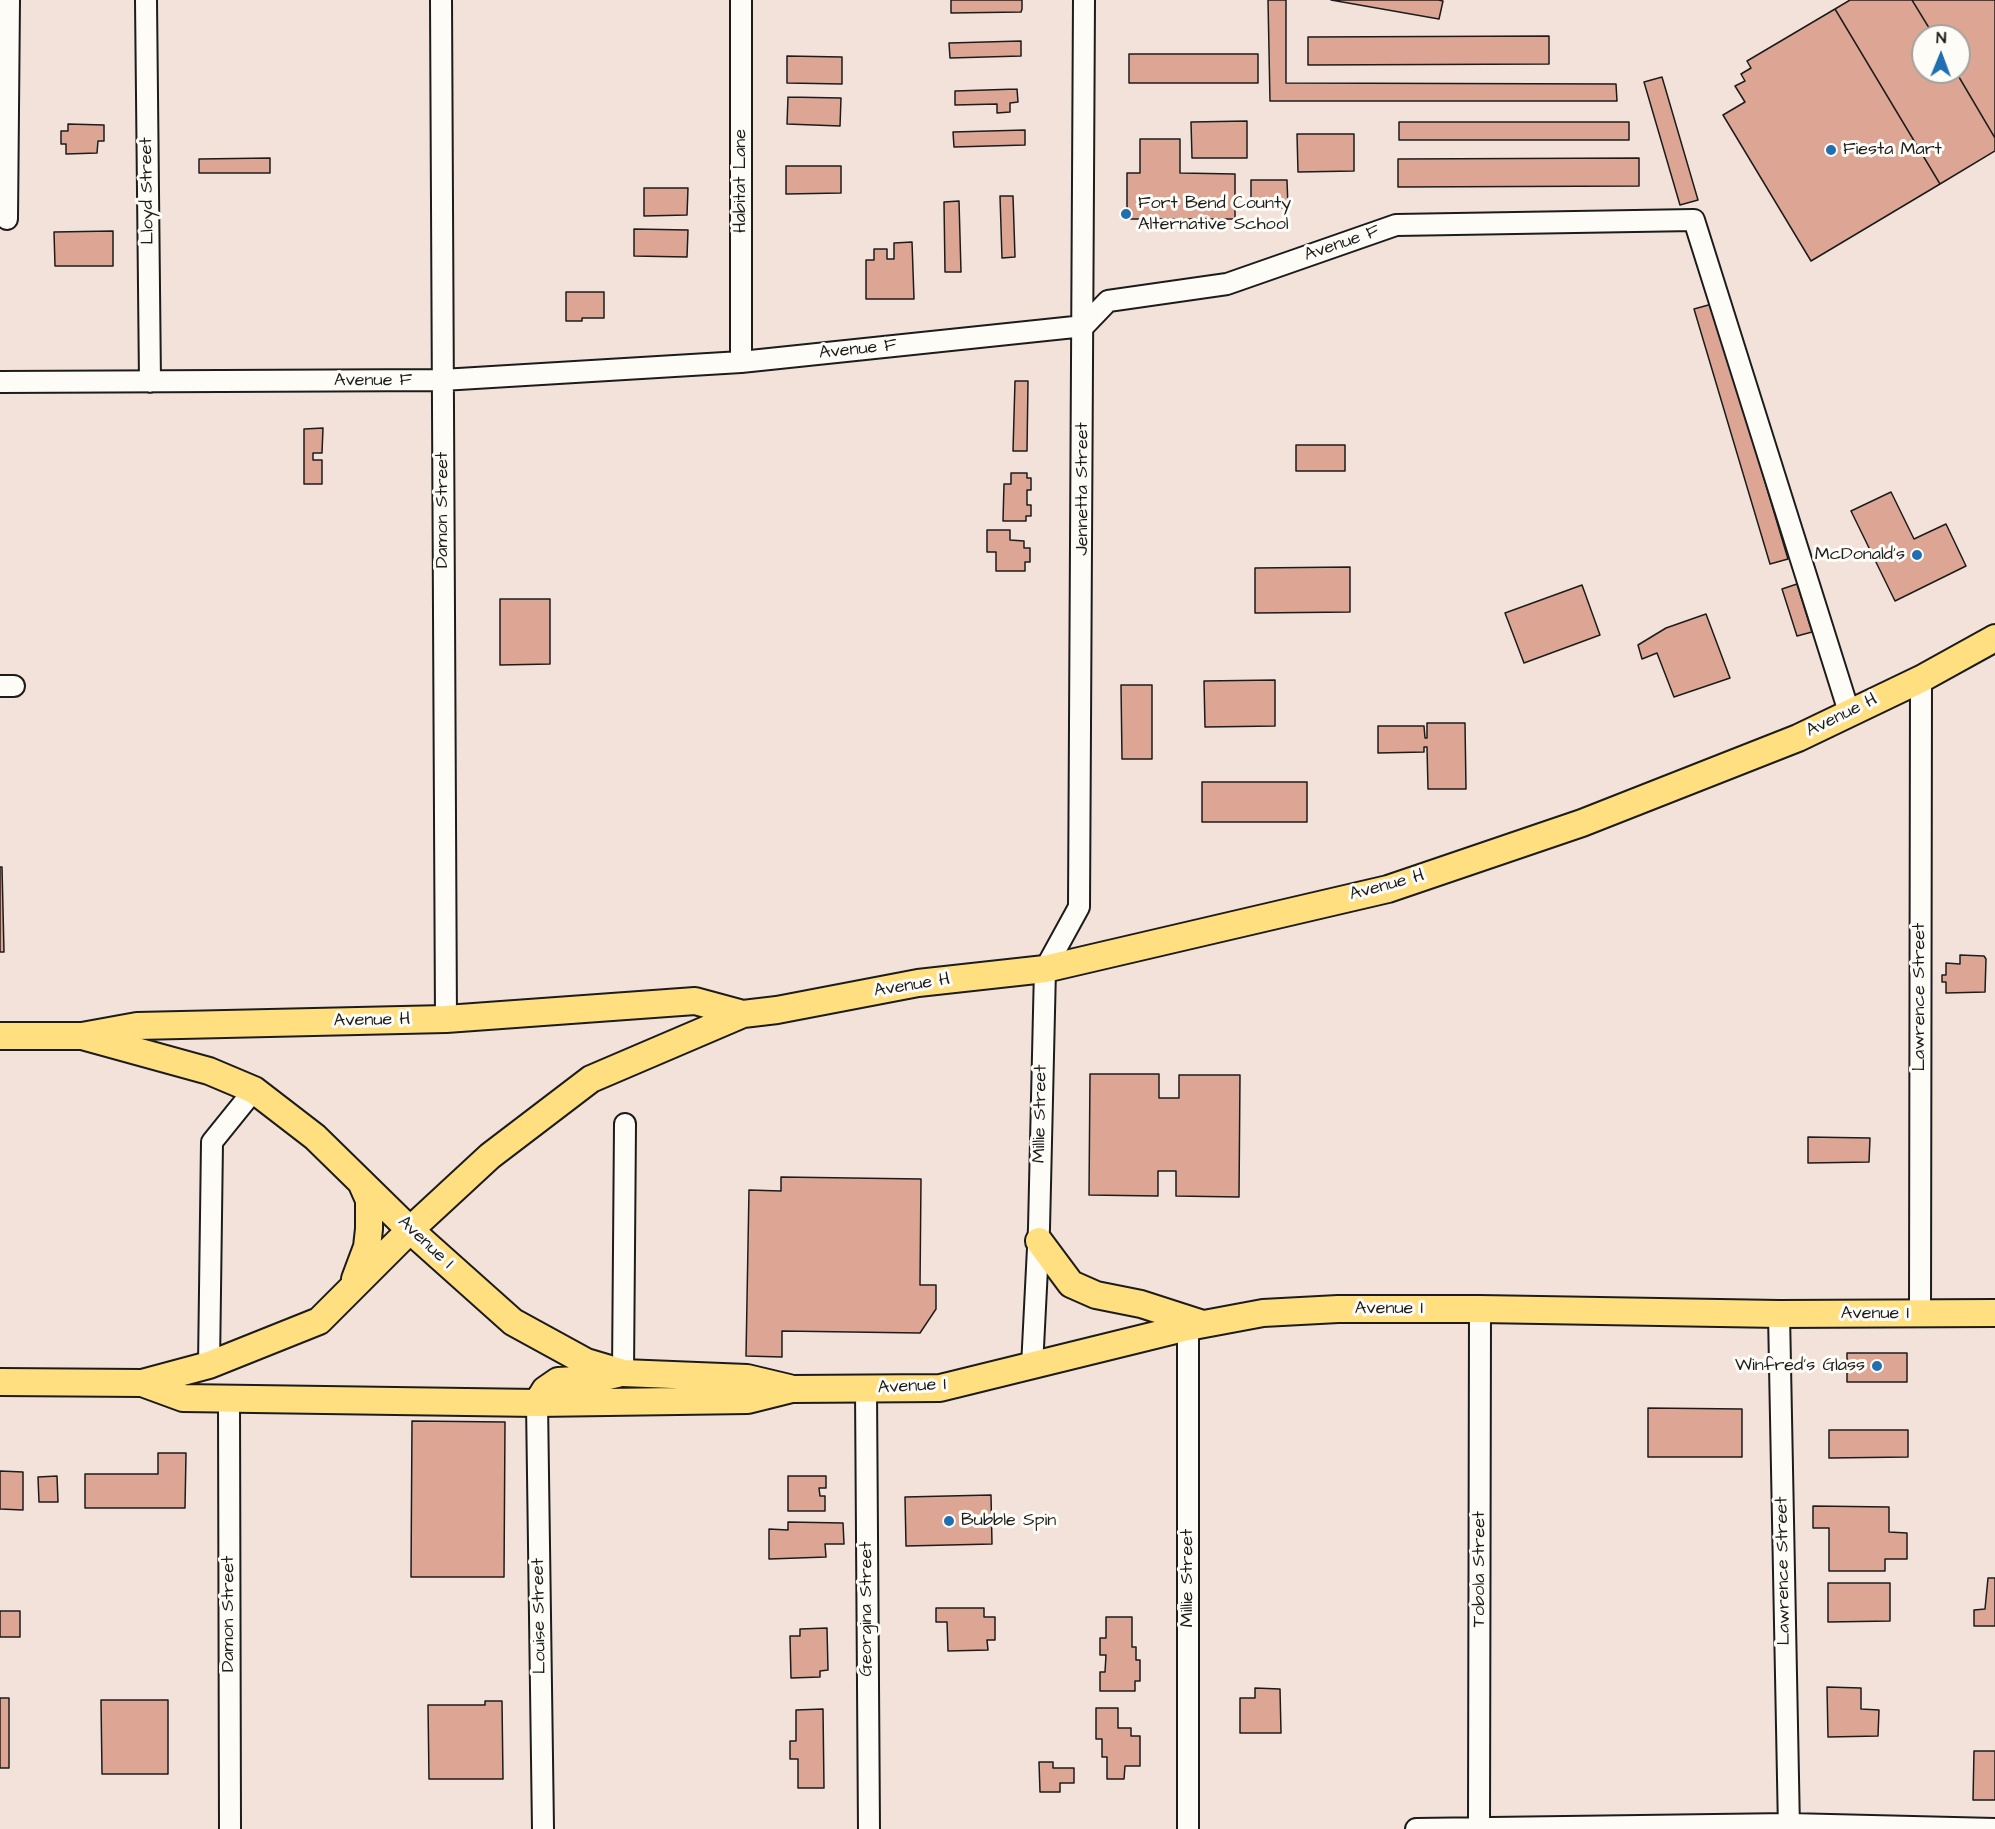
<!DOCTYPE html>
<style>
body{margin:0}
#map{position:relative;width:1995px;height:1829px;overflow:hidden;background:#f3e2d9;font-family:"Architects Daughter",sans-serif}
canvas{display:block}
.north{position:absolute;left:1911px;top:24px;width:60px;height:60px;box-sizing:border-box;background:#fdfcf7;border:2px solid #a3a29f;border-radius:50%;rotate:1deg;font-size:16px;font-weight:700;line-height:24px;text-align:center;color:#1c1c1c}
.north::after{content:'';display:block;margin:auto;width:21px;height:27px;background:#1f6fb2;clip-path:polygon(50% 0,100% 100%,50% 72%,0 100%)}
</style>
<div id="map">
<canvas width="1995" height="1829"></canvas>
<div class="north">N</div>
</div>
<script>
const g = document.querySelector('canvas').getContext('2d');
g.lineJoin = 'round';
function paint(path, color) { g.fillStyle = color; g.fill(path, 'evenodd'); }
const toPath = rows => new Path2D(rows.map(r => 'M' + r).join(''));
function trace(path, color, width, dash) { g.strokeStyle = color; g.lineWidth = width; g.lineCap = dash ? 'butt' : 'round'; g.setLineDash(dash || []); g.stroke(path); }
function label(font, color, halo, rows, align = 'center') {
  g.font = font + ' "Architects Daughter",sans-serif'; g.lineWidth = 6; g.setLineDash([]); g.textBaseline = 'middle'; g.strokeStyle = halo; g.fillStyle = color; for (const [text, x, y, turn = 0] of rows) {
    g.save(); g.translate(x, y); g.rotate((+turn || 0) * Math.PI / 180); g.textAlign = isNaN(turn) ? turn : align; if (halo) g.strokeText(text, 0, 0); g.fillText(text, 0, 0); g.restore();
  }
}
const building = toPath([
 [951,0,1022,0,1022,9,1021,12,951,13,951,0],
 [1268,0,1286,0,1286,83,1616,84,1617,101,1270,101,1268,0],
 [1331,0,1438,0,1443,1,1439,19,1331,0],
 [1850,0,1912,0,1934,36,1923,36,1923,72,1956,72,1995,138,1995,151,1940,184,1835,9,1850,0],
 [1912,0,1995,0,1995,138,1956,72,1959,72,1959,36,1934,36,1912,0],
 [1835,9,1940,184,1811,261,1723,115,1745,102,1735,86,1745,81,1741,74,1751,68,1747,61,1835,9],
 [1549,36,1549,64,1308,65,1308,37,1549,36],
 [1021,41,1021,56,950,58,949,43,1021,41],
 [1129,54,1258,54,1258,83,1129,83,1129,54],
 [787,56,842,57,842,84,787,83,787,56],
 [1662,77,1698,200,1680,205,1644,82,1662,77],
 [1017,89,1018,102,1010,103,1010,112,997,113,997,104,955,105,955,91,1017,89],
 [788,97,841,98,840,126,787,124,788,97],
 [1247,121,1247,158,1192,158,1191,122,1247,121],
 [1399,122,1629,122,1629,140,1399,140,1399,122],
 [68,124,104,125,104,141,98,141,97,153,66,154,66,144,61,144,61,131,68,131,68,124],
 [1025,130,1025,145,954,147,953,132,1025,130],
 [1297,134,1354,134,1354,171,1298,172,1297,134],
 [1140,139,1180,139,1180,173,1235,174,1235,219,1127,219,1127,173,1140,173,1140,139],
 [270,158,270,173,199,173,199,159,270,158],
 [1639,158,1639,186,1398,187,1398,159,1639,158],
 [786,166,841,166,841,193,786,194,786,166],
 [1251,180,1287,180,1288,208,1251,208,1251,180],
 [644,188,688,188,687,215,644,216,644,188],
 [1000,196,1013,196,1015,257,1002,258,1000,196],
 [959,201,961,272,945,272,944,202,959,201],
 [634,229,688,230,687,257,634,256,634,229],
 [113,231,113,266,55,266,54,232,113,231],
 [912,242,914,299,866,299,866,260,874,260,874,249,887,249,887,259,894,259,894,243,912,242],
 [566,292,604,292,604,318,582,318,582,321,566,321,566,292],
 [1712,304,1788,559,1770,564,1694,309,1712,304],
 [1015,381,1028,381,1027,451,1013,451,1015,381],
 [323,428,322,453,313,453,313,460,322,460,322,484,304,484,304,429,323,428],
 [1296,445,1345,445,1345,471,1296,471,1296,445],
 [1011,473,1027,473,1027,478,1031,478,1031,490,1027,490,1027,505,1031,505,1031,516,1026,516,1026,521,1003,521,1004,484,1011,484,1011,473],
 [1891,492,1914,539,1946,524,1966,566,1895,601,1851,511,1891,492],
 [987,530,1010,530,1010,540,1024,541,1024,548,1030,548,1030,562,1025,562,1025,571,996,571,996,552,987,552,987,530],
 [1350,567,1350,612,1255,613,1255,568,1350,567],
 [1797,584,1812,632,1797,636,1782,589,1797,584],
 [1582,585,1600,635,1524,663,1505,613,1582,585],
 [500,599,550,599,550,664,500,665,500,599],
 [1706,614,1730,678,1674,697,1657,653,1642,659,1638,645,1666,628,1706,614],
 [1275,680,1275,726,1205,727,1204,681,1275,680],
 [1121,685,1152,685,1152,759,1122,759,1121,685],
 [1427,723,1465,723,1466,789,1428,789,1427,747,1424,747,1424,752,1378,753,1378,726,1424,726,1425,738,1427,738,1427,723],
 [1202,782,1307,782,1307,822,1202,822,1202,782],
 [0,867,2,867,4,952,0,952,0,867],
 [1960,955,1984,956,1986,959,1985,992,1946,993,1946,982,1942,982,1942,975,1946,975,1946,963,1960,964,1960,955],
 [1090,1074,1159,1074,1159,1098,1179,1098,1179,1075,1240,1075,1239,1197,1176,1196,1176,1171,1158,1171,1158,1196,1089,1195,1090,1074],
 [1808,1137,1870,1138,1869,1162,1808,1163,1808,1137],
 [781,1177,921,1179,920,1285,936,1285,936,1309,920,1333,782,1331,782,1357,746,1356,749,1190,781,1191,781,1177],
 [1847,1353,1907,1353,1907,1382,1847,1382,1847,1353],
 [1648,1408,1742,1409,1742,1457,1648,1457,1648,1408],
 [412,1421,505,1422,504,1577,411,1577,412,1421],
 [1829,1430,1908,1430,1908,1457,1829,1458,1829,1430],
 [158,1453,186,1453,185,1508,85,1508,85,1474,158,1474,158,1453],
 [0,1471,23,1472,23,1510,0,1509,0,1471],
 [57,1476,58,1502,39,1502,38,1477,57,1476],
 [788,1476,826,1476,826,1488,819,1488,820,1496,825,1496,825,1511,788,1511,788,1476],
 [991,1495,992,1544,906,1546,905,1497,991,1495],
 [1813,1506,1889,1507,1889,1532,1907,1533,1907,1559,1885,1559,1885,1571,1829,1571,1829,1528,1813,1528,1813,1506],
 [788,1522,843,1523,844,1544,825,1544,826,1557,769,1559,769,1529,788,1530,788,1522],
 [1988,1578,1995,1578,1995,1626,1974,1626,1974,1610,1985,1609,1988,1578],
 [1828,1583,1890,1583,1890,1621,1828,1622,1828,1583],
 [936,1608,984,1608,984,1617,995,1617,995,1640,987,1640,988,1650,948,1651,947,1622,936,1622,936,1608],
 [0,1611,20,1611,20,1637,0,1637,0,1611],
 [1106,1617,1132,1617,1132,1647,1136,1647,1136,1660,1140,1660,1140,1681,1135,1681,1135,1691,1100,1691,1100,1672,1105,1672,1106,1655,1100,1655,1100,1638,1106,1638,1106,1617],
 [827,1628,828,1670,820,1671,820,1677,791,1678,790,1636,800,1636,800,1629,827,1628],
 [1827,1687,1861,1688,1861,1709,1879,1710,1878,1736,1828,1737,1827,1687],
 [1255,1688,1280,1689,1281,1733,1240,1733,1240,1698,1255,1698,1255,1688],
 [0,1698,9,1698,9,1768,0,1768,0,1698],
 [101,1700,168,1700,168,1774,102,1774,101,1700],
 [485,1701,502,1701,503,1779,429,1779,428,1705,485,1705,485,1701],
 [1096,1708,1118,1708,1118,1728,1131,1728,1131,1736,1140,1736,1140,1766,1125,1766,1124,1779,1107,1779,1107,1757,1102,1757,1102,1739,1096,1739,1096,1708],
 [823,1709,824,1788,798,1788,798,1759,790,1759,790,1741,796,1741,796,1710,823,1709],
 [1974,1751,1995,1751,1995,1800,1973,1800,1974,1751],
 [1039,1762,1053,1762,1053,1768,1074,1768,1074,1783,1060,1783,1060,1792,1040,1792,1039,1762]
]);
const minor = toPath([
 [146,0,150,382],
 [441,0,446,1019],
 [741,0,741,362],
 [7,219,9,0],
 [0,382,442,380,741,362,1084,326,1108,301,1227,284,1396,225,1694,220,1849,712],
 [0,686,14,686],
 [1779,1314,1789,1829],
 [1920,1315,1921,679],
 [1188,1327,1188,1829],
 [209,1365,212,1142,254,1090],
 [1032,1367,1039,1228,1045,969,1079,907,1084,0],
 [623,1373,625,1124],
 [866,1389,869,1829],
 [229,1399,230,1829],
 [537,1403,543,1829],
 [1416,1829,1789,1824,1995,1829],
 [1479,1829,1480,1309]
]);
const major = toPath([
 [0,1036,82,1036,137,1026,446,1019,695,1001,743,1014],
 [82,1036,209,1071,254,1090,315,1137,410,1230,513,1322,586,1362,623,1373,747,1378,789,1388],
 [1039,1241,1071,1284,1096,1295,1141,1304,1203,1324],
 [355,1279,367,1247,369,1229,369,1200,361,1182],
 [0,1382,142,1383,183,1398,537,1403,748,1400,792,1389,940,1388,1188,1327,1263,1313,1338,1309,1480,1309,1779,1314,1995,1313],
 [142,1383,209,1365,319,1321,410,1230,490,1156,591,1079,743,1014,777,1010,918,983,1045,969,1388,889,1582,823,1798,738,1921,679,1995,638],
 [537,1403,545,1390,558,1381,595,1379,617,1374]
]);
const markers = [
 [1831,150,6,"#1f6fb2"],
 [1126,214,6,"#1f6fb2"],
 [1917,555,6,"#1f6fb2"],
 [1877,1366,6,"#1f6fb2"],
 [949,1521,6,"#1f6fb2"]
];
const poiNames = [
 ["Fiesta Mart",1843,150],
 ["Fort Bend County",1138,204],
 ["Alternative School",1138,225],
 ["McDonald's",1905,555,"right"],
 ["Winfred's Glass",1865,1366,"right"],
 ["Bubble Spin",961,1521]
];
const streetNames = [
 ["Habitat Lane",741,181,-90],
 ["Lloyd Street",148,191,-91],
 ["Avenue F",1342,244,-19],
 ["Avenue F",858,350,-6],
 ["Avenue F",373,381],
 ["Jennetta Street",1083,489,-90],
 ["Damon Street",443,510,-90],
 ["Avenue H",1842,716,-26],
 ["Avenue H",1387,886,-15],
 ["Avenue H",912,986,-9],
 ["Lawrence Street",1920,997,-90],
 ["Avenue H",372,1021,-1],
 ["Millie Street",1041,1114,-89],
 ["Avenue I",425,1243,43],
 ["Avenue I",1389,1309],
 ["Avenue I",1875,1314],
 ["Avenue I",912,1387,-3],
 ["Tobola Street",1480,1569,-90],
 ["Lawrence Street",1784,1571,-91],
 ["Millie Street",1188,1578,-90],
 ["Georgina Street",867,1609,-90],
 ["Damon Street",229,1614,-90],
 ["Louise Street",540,1616,-91]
];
paint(building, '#dda694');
trace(building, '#1c1c1c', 1.5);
trace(minor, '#1c1c1c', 24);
trace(major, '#1c1c1c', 30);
trace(minor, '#fdfcf7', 20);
trace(major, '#ffdf80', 26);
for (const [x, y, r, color] of markers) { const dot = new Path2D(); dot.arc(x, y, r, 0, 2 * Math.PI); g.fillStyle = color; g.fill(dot); trace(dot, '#fdfcf7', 2); }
label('18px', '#1c1c1c', '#fdfcf7', poiNames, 'left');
label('18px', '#1c1c1c', '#fdfcf7', streetNames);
</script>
